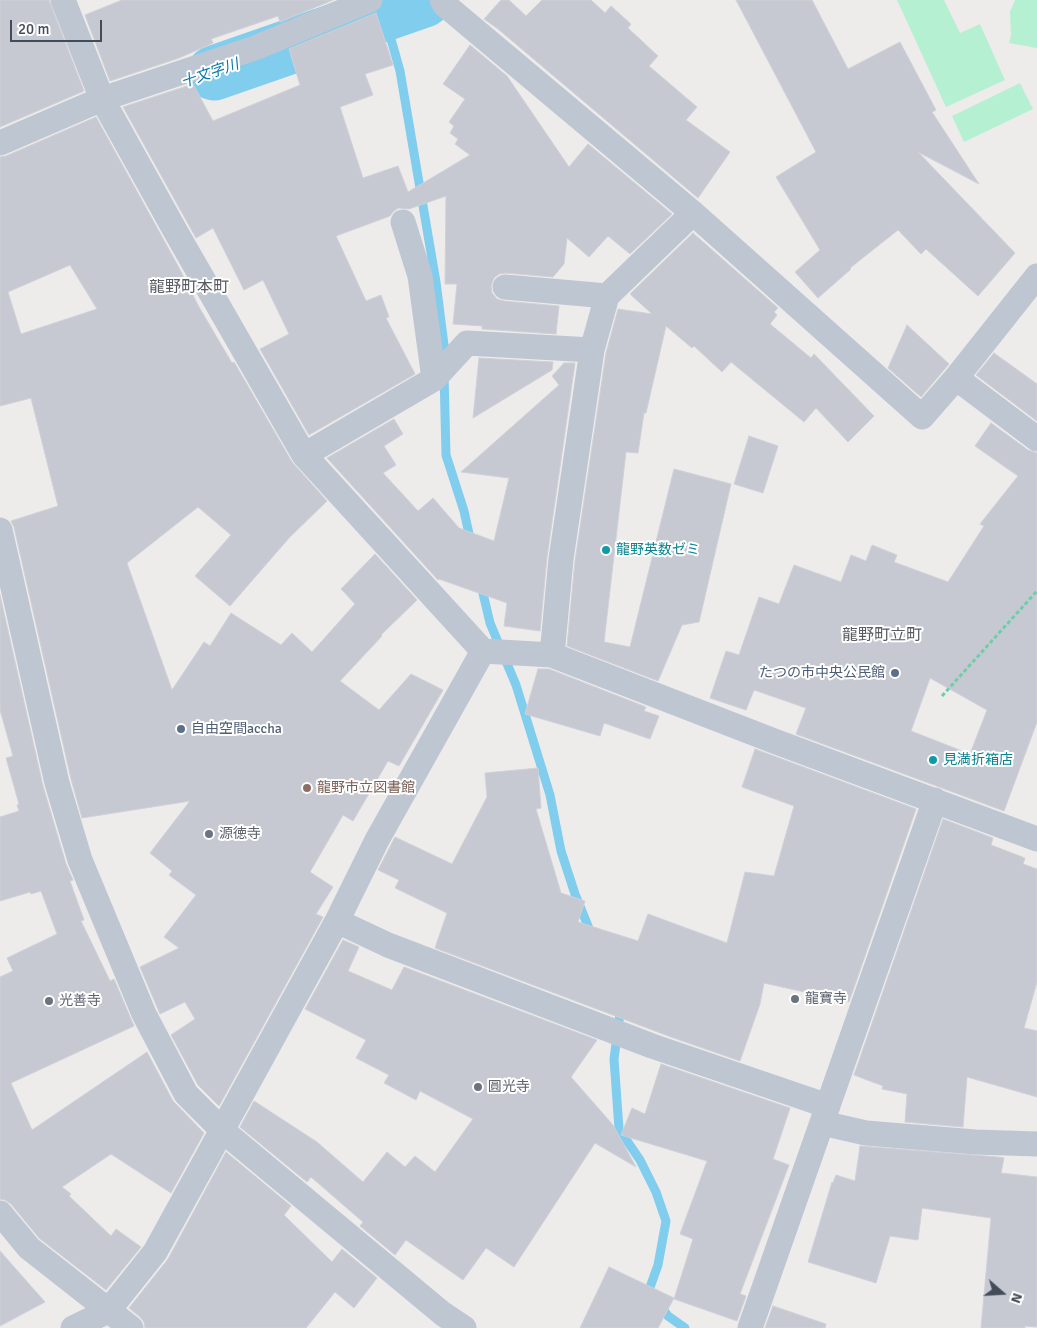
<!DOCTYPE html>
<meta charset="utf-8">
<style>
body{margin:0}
#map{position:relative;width:1037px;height:1328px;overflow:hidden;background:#eeebeb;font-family:Signika,sans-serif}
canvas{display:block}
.north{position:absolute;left:977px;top:1268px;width:50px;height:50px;-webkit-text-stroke:4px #fff;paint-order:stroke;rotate:109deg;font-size:14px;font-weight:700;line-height:20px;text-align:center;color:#434d59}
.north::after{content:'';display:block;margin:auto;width:18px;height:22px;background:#434d59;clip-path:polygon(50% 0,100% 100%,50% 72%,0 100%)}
.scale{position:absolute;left:10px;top:20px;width:92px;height:22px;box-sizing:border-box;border:2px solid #434d59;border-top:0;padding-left:6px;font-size:15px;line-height:18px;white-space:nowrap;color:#434d59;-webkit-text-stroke:4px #fff;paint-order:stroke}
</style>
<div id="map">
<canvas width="1037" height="1328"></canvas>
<div class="north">N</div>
<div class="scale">20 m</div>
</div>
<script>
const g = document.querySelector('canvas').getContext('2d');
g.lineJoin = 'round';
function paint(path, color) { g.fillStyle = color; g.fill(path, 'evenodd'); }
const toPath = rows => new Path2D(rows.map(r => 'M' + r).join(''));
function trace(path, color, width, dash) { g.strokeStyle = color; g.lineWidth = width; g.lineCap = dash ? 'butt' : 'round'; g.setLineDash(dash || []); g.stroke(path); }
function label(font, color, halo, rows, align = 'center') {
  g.font = font + ' Signika,"Noto Sans JP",sans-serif'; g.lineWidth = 4; g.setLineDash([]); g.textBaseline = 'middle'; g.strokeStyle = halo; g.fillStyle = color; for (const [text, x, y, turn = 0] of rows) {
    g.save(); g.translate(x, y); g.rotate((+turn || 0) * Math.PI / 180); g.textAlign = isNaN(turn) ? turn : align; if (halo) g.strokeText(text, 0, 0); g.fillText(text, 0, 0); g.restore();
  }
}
const green = toPath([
 [897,0,944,0,960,33,980,24,1005,80,946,107],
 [1015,0,1037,0,1037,48,1009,43,1011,35,1010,12],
 [1020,83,1033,109,964,142,952,116]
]);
const stream = toPath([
 [380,0,400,71,436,282,444,345,444,361],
 [444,374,446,455,464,511,471,543],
 [481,585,490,623,516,685,550,795,561,851,575,894,592,936],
 [621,1006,614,1059,619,1129,640,1160,656,1192,666,1221,658,1265,649,1290,668,1316,685,1328]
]);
const river = toPath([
 [214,73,424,0]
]);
const building = toPath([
 [0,0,49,0,84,91,0,127,0,0],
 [122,0,333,0,280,22,278,16,211,39,213,43,179,58,110,81,85,15,122,0],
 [501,0,509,0,526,16,542,0,591,0,605,13,611,6,631,24,628,28,658,56,649,66,697,107,686,120,730,152,698,198,498,29,484,19,501,0],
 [736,0,812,0,848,69,900,42,936,110,932,112,979,184,918,152,1015,253,978,296,926,249,921,254,898,230,850,268,851,269,818,298,795,272,820,250,776,177,816,152,736,0],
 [376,13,393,65,365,74,373,95,340,107,363,178,398,166,408,192,470,155,455,144,458,139,450,133,454,126,449,122,465,99,443,84,470,45,507,76,569,167,588,144,672,214,630,254,608,236,589,257,567,238,564,264,553,277,506,273,499,274,494,278,491,286,492,293,497,299,504,301,559,306,556,334,482,329,482,326,453,324,457,284,445,284,446,196,409,209,398,208,393,212,390,216,336,236,366,301,381,295,389,317,386,318,415,374,309,435,260,349,289,334,263,280,244,290,213,228,196,238,123,107,193,84,213,121,300,85,289,49,376,13],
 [96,117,177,264,199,307,232,363,234,362,292,462,327,501,289,538,230,606,195,576,231,535,198,507,127,563,172,690,204,642,210,646,231,613,281,645,292,633,312,652,355,604,341,589,375,554,417,600,381,635,382,636,340,681,379,710,411,674,443,690,399,766,388,761,353,821,343,815,310,872,333,887,316,914,323,917,219,1106,198,1085,171,1035,195,1019,185,1002,160,1014,140,967,179,948,164,937,196,895,169,875,172,871,150,853,190,801,82,818,71,779,14,527,11,521,58,506,31,398,0,406,0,157,6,156,96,117],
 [70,265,97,309,21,334,8,292,70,265],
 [693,233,778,308,774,312,777,315,770,324,811,358,814,354,874,416,848,442,816,408,804,422,731,362,722,372,694,346,692,348,666,326,646,413,644,413,638,453,626,452,604,642,630,647,674,469,731,484,699,622,682,625,658,681,567,646,575,561,606,353,618,309,652,314,630,294,693,233],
 [907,325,949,364,921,397,888,368,907,325],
 [994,353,1037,384,1037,421,976,375,994,353],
 [479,358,553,362,552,370,473,418,479,358],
 [564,363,575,363,547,557,540,631,504,626,507,603,439,579,438,580,327,458,394,419,403,434,384,446,396,465,383,473,418,511,433,498,459,528,494,541,509,478,461,472,559,385,552,376,564,363],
 [991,423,1028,450,1037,453,1037,722,1004,811,796,734,806,708,754,690,746,710,710,698,726,651,739,655,759,597,779,604,794,565,841,582,851,555,866,561,872,545,897,555,894,562,948,582,984,526,980,524,1018,476,975,446,991,423],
 [930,678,987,710,970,754,911,731,930,678],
 [749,436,778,446,763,493,734,484,749,436],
 [0,595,43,786,66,864,73,880,70,881,84,920,81,921,110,981,114,979,134,1026,11,1083,32,1130,147,1052,173,1101,204,1133,171,1193,111,1154,62,1187,71,1194,69,1196,111,1236,116,1229,141,1247,106,1290,39,1238,11,1204,5,1200,0,1199,0,977,13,971,7,958,57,934,41,891,31,894,30,892,0,901,0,817,19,811,17,805,19,804,6,758,13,756,0,710,0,595],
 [538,669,549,669,646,707,644,711,659,716,650,739,604,723,600,736,525,714,538,669],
 [755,749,916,809,849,1002,764,983,760,1004,740,1061,671,1037,435,948,447,913,395,888,399,880,378,870,395,837,452,864,487,797,485,773,538,768,541,808,536,809,561,893,585,901,578,922,638,941,648,914,727,943,745,872,774,876,794,806,742,787,755,749],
 [943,819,993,838,991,845,1025,858,1023,864,1037,869,1037,982,1024,1028,1037,1031,1037,1097,967,1077,963,1127,905,1122,907,1094,882,1089,883,1086,854,1075,943,819],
 [343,940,359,947,348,971,392,990,404,967,597,1040,571,1077,613,1125,636,1167,595,1143,514,1267,486,1248,463,1280,406,1240,395,1255,360,1226,363,1222,311,1177,307,1182,240,1127,254,1101,317,1142,363,1182,387,1152,405,1167,415,1156,435,1172,473,1119,420,1091,416,1100,384,1083,389,1075,356,1058,366,1040,305,1009,343,940],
 [661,1064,790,1108,773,1159,789,1165,740,1294,746,1296,737,1321,674,1299,693,1239,680,1234,707,1161,621,1135,632,1108,645,1114,661,1064],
 [860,1146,998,1157,1004,1158,1001,1173,1037,1177,1037,1327,1025,1326,1025,1328,981,1328,991,1218,922,1208,918,1240,890,1236,876,1283,808,1262,832,1182,833,1183,836,1175,855,1181,860,1146],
 [226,1152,291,1206,284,1215,332,1262,342,1249,377,1278,354,1308,335,1292,306,1328,145,1328,144,1322,140,1317,129,1308,168,1259,226,1152],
 [0,1251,45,1302,0,1326,0,1251],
 [609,1267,674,1298,658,1328,580,1328,609,1267],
 [773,1306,826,1324,825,1328,765,1328,773,1306]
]);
const path = toPath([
 [942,696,1037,591]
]);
const street = toPath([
 [63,0,102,99,177,234,304,455,483,651,552,655,774,741,1037,839],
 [442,0,445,5,693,213,922,417,956,378,1037,439],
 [0,143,102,99,255,48,370,0],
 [505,287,607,296],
 [956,378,1037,276],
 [434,379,467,343,592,350],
 [304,455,434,379,420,276,403,222],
 [0,530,57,783,80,860,144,1014,186,1094,223,1131,443,1314,464,1328],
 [552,655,561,559,592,350,607,296,693,213],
 [337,921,388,945,652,1046,828,1106],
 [822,1123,866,1133,975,1142,1037,1144],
 [0,1213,29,1248,131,1328],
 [73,1328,108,1311,155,1252,337,921,377,840,483,651],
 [750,1328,935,800]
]);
const markers = [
 [606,550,5,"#0f9aa8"],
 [895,673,5,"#5c6f8a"],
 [181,729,5,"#5c6f8a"],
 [933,760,5,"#0f9aa8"],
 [307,788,5,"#8d6e63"],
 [209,834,5,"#6b7280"],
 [795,999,5,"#6b7280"],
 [49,1001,5,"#6b7280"],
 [478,1087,5,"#6b7280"]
];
const cultureNames = [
 ["龍野英数ゼミ",616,550],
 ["見満折箱店",943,760]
];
const serviceNames = [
 ["たつの市中央公民館",885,673],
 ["自由空間accha",191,729,"left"]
];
const educationNames = [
 ["龍野市立図書館",317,788]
];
const worshipNames = [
 ["源徳寺",219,834],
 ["龍寶寺",805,999],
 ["光善寺",59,1001],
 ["圓光寺",488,1087]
];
const waterNames = [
 ["十文字川",210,74,-19]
];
const quarterNames = [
 ["龍野町本町",189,288],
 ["龍野町立町",882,636]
];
paint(green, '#b6f0d2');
trace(stream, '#81cdee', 9);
trace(river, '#81cdee', 55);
paint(building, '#c7c9d2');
trace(building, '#cfd1d8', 1);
trace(path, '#6dcea8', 3, [4, 2.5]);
trace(street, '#bec6d2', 25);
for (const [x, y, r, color] of markers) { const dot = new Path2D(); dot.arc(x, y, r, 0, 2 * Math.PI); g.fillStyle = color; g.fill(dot); trace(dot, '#fff', 2); }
label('14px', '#0d838f', '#fff', cultureNames, 'left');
label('14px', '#4e5e75', '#fff', serviceNames, 'right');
label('14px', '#785e54', '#fff', educationNames, 'left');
label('14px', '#5b616d', '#fff', worshipNames, 'left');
label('italic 15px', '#0777a9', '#fff', waterNames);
label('16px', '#585b61', '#fff', quarterNames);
</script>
